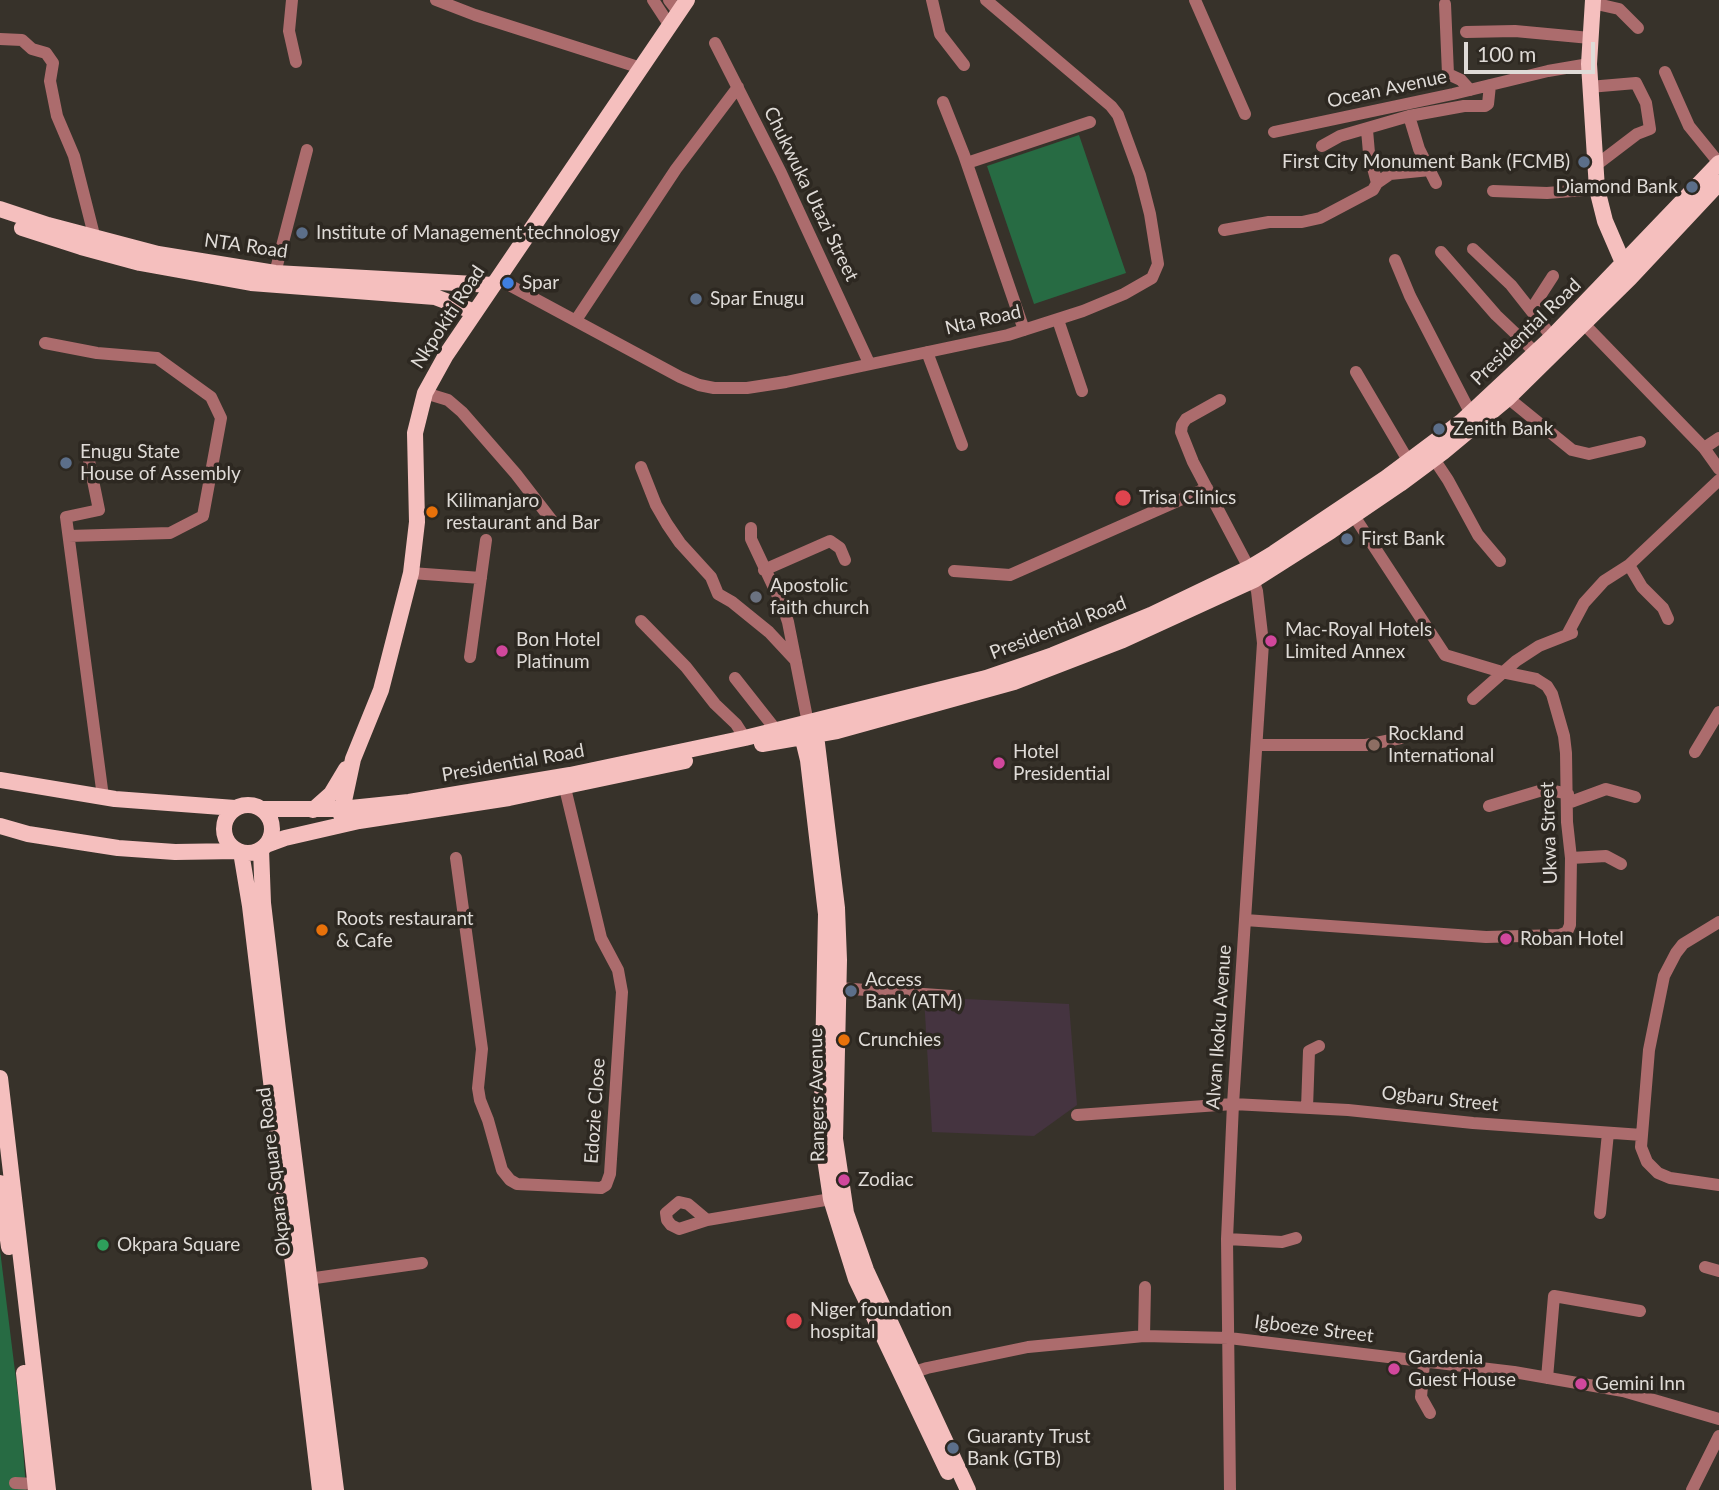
<!DOCTYPE html>
<style>
body{margin:0}
#map{position:relative;width:1719px;height:1490px;overflow:hidden;background:#37322a;font-family:Lato,sans-serif}
canvas{display:block}
.scale{position:absolute;left:1464px;top:42px;width:131px;height:32px;box-sizing:border-box;border:4px solid #dfdbd7;border-top:0;padding-left:9px;font-size:21px;line-height:24px;white-space:nowrap;color:#dfdbd7;-webkit-text-stroke:5px #2d2821;paint-order:stroke}
</style>
<div id="map">
<canvas width="1719" height="1490"></canvas>
<div class="scale">100 m</div>
</div>
<script>
const g = document.querySelector('canvas').getContext('2d');
g.lineJoin = 'round';
function paint(path, color) { g.fillStyle = color; g.fill(path, 'evenodd'); }
const toPath = rows => new Path2D(rows.map(r => 'M' + r).join(''));
function trace(path, color, width, dash) { g.strokeStyle = color; g.lineWidth = width; g.lineCap = dash ? 'butt' : 'round'; g.setLineDash(dash || []); g.stroke(path); }
function label(font, color, halo, rows, align = 'center') {
  g.font = font + ' Lato,sans-serif'; g.lineWidth = 7; g.setLineDash([]); g.textBaseline = 'middle'; g.strokeStyle = halo; g.fillStyle = color; for (const [text, x, y, turn = 0] of rows) {
    g.save(); g.translate(x, y); g.rotate((+turn || 0) * Math.PI / 180); g.textAlign = isNaN(turn) ? turn : align; if (halo) g.strokeText(text, 0, 0); g.fillText(text, 0, 0); g.restore();
  }
}
const medical = toPath([
 [924,997,1069,1004,1077,1105,1034,1136,932,1132]
]);
const green = toPath([
 [1079,135,1126,273,1034,304,987,166],
 [0,1250,21,1420,26,1490,0,1490]
]);
const minor = toPath([
 [292,0,289,31,296,62],
 [436,0,475,15,641,68],
 [653,0,670,26],
 [669,0,679,13],
 [932,0,940,34,964,65],
 [1195,0,1245,114],
 [1592,3,1619,9,1638,28],
 [1445,4,1448,74,1461,80,1470,90],
 [1466,32,1515,31,1590,38],
 [0,39,22,40,32,49,46,53,53,63,50,81,57,116,74,156,94,235],
 [715,43,781,173,869,363],
 [1665,72,1689,126,1719,163],
 [1589,87,1636,83,1646,103,1650,129,1637,134,1595,166],
 [943,102,964,155,1024,330],
 [1409,116,1419,149,1436,183],
 [1274,132,1453,94,1548,71,1589,64],
 [1322,146,1340,136,1409,116,1464,106,1485,106,1488,104,1490,85],
 [967,163,1090,122],
 [1377,183,1390,174,1430,170],
 [1493,191,1547,193,1597,189],
 [1224,230,1269,222,1302,222,1320,218,1373,190,1377,183,1369,153,1367,130],
 [1473,249,1511,285,1552,337],
 [1441,252,1496,315,1536,353,1543,356],
 [1395,260,1410,296,1471,414],
 [275,273,307,150],
 [498,279,680,377,699,385,714,388,747,388,786,382,1008,335,1083,311,1124,294,1152,278,1158,264,1150,214,1140,175,1118,115,1111,106,986,0],
 [1531,310,1553,276],
 [576,320,676,169,738,87],
 [1058,320,1082,391],
 [1584,324,1704,448,1719,469],
 [45,343,97,353,157,358,211,397,221,418,203,516,170,533,69,536],
 [927,352,962,445],
 [1356,372,1409,462],
 [425,393,448,400,462,412,516,474,553,522],
 [1508,398,1572,450,1589,454,1640,442],
 [1220,400,1186,419,1182,425,1181,432,1193,462,1249,568,1257,591,1263,643,1233,1104,1227,1239,1230,1490],
 [1704,448,1719,438],
 [87,451,99,510,66,517,103,797],
 [1434,459,1448,480,1478,535,1500,561],
 [641,467,656,505,667,524,680,543,711,577,718,594,732,602,769,632,796,661],
 [751,528,751,539,783,607,788,622,808,723],
 [1629,565,1642,587,1663,608,1668,619],
 [764,570,830,541,840,548,845,560],
 [954,571,1010,575,1207,488],
 [411,573,481,578],
 [641,621,686,667,715,704,736,724,745,738],
 [1568,633,1584,603,1604,581,1629,565,1719,480],
 [470,657,486,540],
 [735,678,776,730],
 [1473,699,1516,661,1539,646,1572,633],
 [1257,745,1366,745,1401,738],
 [1695,752,1719,712],
 [1568,803,1606,789,1635,797],
 [1489,806,1546,789,1568,794],
 [456,858,482,1049,478,1088,480,1100,488,1120,502,1170,510,1180,517,1184,601,1188,606,1185,610,1174,622,992,618,970,601,938,565,788],
 [1571,858,1606,856,1621,864],
 [1245,920,1486,937,1560,935,1567,932,1570,925,1571,858,1567,822,1566,753,1564,736,1552,694,1547,686,1536,679,1502,672,1445,655,1354,516],
 [1719,922,1683,944,1676,953,1664,976,1649,1050,1641,1147,1647,1162,1658,1173,1670,1178,1719,1185],
 [838,988,952,996],
 [1307,1108,1309,1051,1319,1046],
 [1077,1115,1233,1104,1348,1110,1473,1123,1642,1135],
 [1600,1213,1608,1133],
 [707,1220,688,1204,679,1202,666,1213,667,1220,671,1225,679,1229,707,1220,831,1199],
 [1227,1239,1282,1242,1296,1238],
 [1705,1267,1719,1271],
 [308,1279,422,1263],
 [1144,1336,1145,1287],
 [1424,1363,1421,1397,1430,1413],
 [905,1375,927,1368,1028,1347,1144,1336,1229,1338,1514,1372,1623,1391,1719,1419],
 [1547,1378,1554,1296,1640,1311],
 [15,1483,35,1484],
 [1692,1490,1719,1436]
]);
const major = toPath([
 [1593,0,1589,64,1597,189,1605,221,1627,272],
 [0,209,48,225,158,254,275,273,493,285],
 [22,228,81,247,140,263,251,283,435,297,475,312],
 [800,727,808,760,826,914,822,1110,824,1152,831,1199,856,1279,948,1472],
 [815,727,837,908,839,960,835,1139,846,1213,866,1270,968,1490],
 [762,744,837,731,1014,682,1123,640,1254,580,1331,531,1400,484,1443,452,1508,398,1630,278,1719,183],
 [0,780,115,799,235,808],
 '224 829a24 24 0 1 1 48 0a24 24 0 1 1-48 0Z',
 [262,809,341,809,409,802,570,775,745,738,986,678,1053,655,1151,615,1249,568,1274,553,1386,478,1461,422,1552,337,1719,163],
 [313,810,331,794,346,769],
 [341,815,353,759,381,690,411,573,417,522,415,433,425,393,446,355,687,0],
 [0,826,28,834,118,848,175,852,238,851],
 [266,845,285,838,359,821,509,798,685,761],
 [261,849,263,903,278,1030,336,1490],
 [241,852,250,906,320,1490],
 [0,1078,48,1490],
 [0,1183,9,1247],
 [24,1373,36,1490]
]);
const markers = [
 [1584,162,7,"#5c6f8a"],
 [1692,187,7,"#5c6f8a"],
 [302,233,7,"#5c6f8a"],
 [508,283,7,"#3f7fe0"],
 [696,299,7,"#5c6f8a"],
 [1439,429,7,"#5c6f8a"],
 [66,463,7,"#5c6f8a"],
 [1123,498,9,"#e0444e"],
 [432,512,7,"#e8710a"],
 [1347,539,7,"#5c6f8a"],
 [756,597,7,"#6b7280"],
 [1271,641,7,"#d1479c"],
 [502,651,7,"#d1479c"],
 [1374,745,7,"#8d6e63"],
 [999,763,7,"#d1479c"],
 [322,930,7,"#e8710a"],
 [1506,939,7,"#d1479c"],
 [851,991,7,"#5c6f8a"],
 [844,1040,7,"#e8710a"],
 [844,1180,7,"#d1479c"],
 [103,1245,7,"#2e9e5b"],
 [794,1321,9,"#e0444e"],
 [1394,1369,7,"#d1479c"],
 [1581,1384,7,"#d1479c"],
 [953,1448,7,"#5c6f8a"]
];
const streetNames = [
 ["Ocean Avenue",1387,89,-12],
 ["Chukwuka Utazi Street",811,194,64],
 ["NTA Road",246,246,8],
 ["Nkpokiti Road",448,317,-57],
 ["Nta Road",983,320,-13],
 ["Presidential Road",1526,332,-44],
 ["Presidential Road",1058,628,-21],
 ["Presidential Road",513,763,-10],
 ["Ukwa Street",1549,833,-92],
 ["Alvan Ikoku Avenue",1219,1027,-86],
 ["Rangers Avenue",817,1095,-91],
 ["Ogbaru Street",1440,1099,6],
 ["Edozie Close",595,1111,-86],
 ["Okpara Square Road",274,1172,-97],
 ["Igboeze Street",1314,1329,7]
];
const poiNames = [
 ["First City Monument Bank (FCMB)",1570,162,"right"],
 ["Diamond Bank",1678,187,"right"],
 ["Institute of Management technology",316,233],
 ["Spar",522,283],
 ["Spar Enugu",710,299],
 ["Zenith Bank",1453,429],
 ["Enugu State",80,452],
 ["House of Assembly",80,474],
 ["Trisa Clinics",1139,498],
 ["Kilimanjaro",446,501],
 ["restaurant and Bar",446,523],
 ["First Bank",1361,539],
 ["Apostolic",770,586],
 ["faith church",770,608],
 ["Mac-Royal Hotels",1285,630],
 ["Limited Annex",1285,652],
 ["Bon Hotel",516,640],
 ["Platinum",516,662],
 ["Rockland",1388,734],
 ["International",1388,756],
 ["Hotel",1013,752],
 ["Presidential",1013,774],
 ["Roots restaurant",336,919],
 ["& Cafe",336,941],
 ["Roban Hotel",1520,939],
 ["Access",865,980],
 ["Bank (ATM)",865,1002],
 ["Crunchies",858,1040],
 ["Zodiac",858,1180],
 ["Okpara Square",117,1245],
 ["Niger foundation",810,1310],
 ["hospital",810,1332],
 ["Gardenia",1408,1358],
 ["Guest House",1408,1380],
 ["Gemini Inn",1595,1384],
 ["Guaranty Trust",967,1437],
 ["Bank (GTB)",967,1459]
];
paint(medical, '#453440');
paint(green, '#276b43');
trace(minor, '#ac6c6d', 12);
trace(major, '#f5bfbe', 16);
for (const [x, y, r, color] of markers) { const dot = new Path2D(); dot.arc(x, y, r, 0, 2 * Math.PI); g.fillStyle = color; g.fill(dot); trace(dot, '#2d2821', 2.5); }
label('19px', '#dfdbd7', '#2d2821', streetNames);
label('19px', '#dfdbd7', '#2d2821', poiNames, 'left');
</script>
